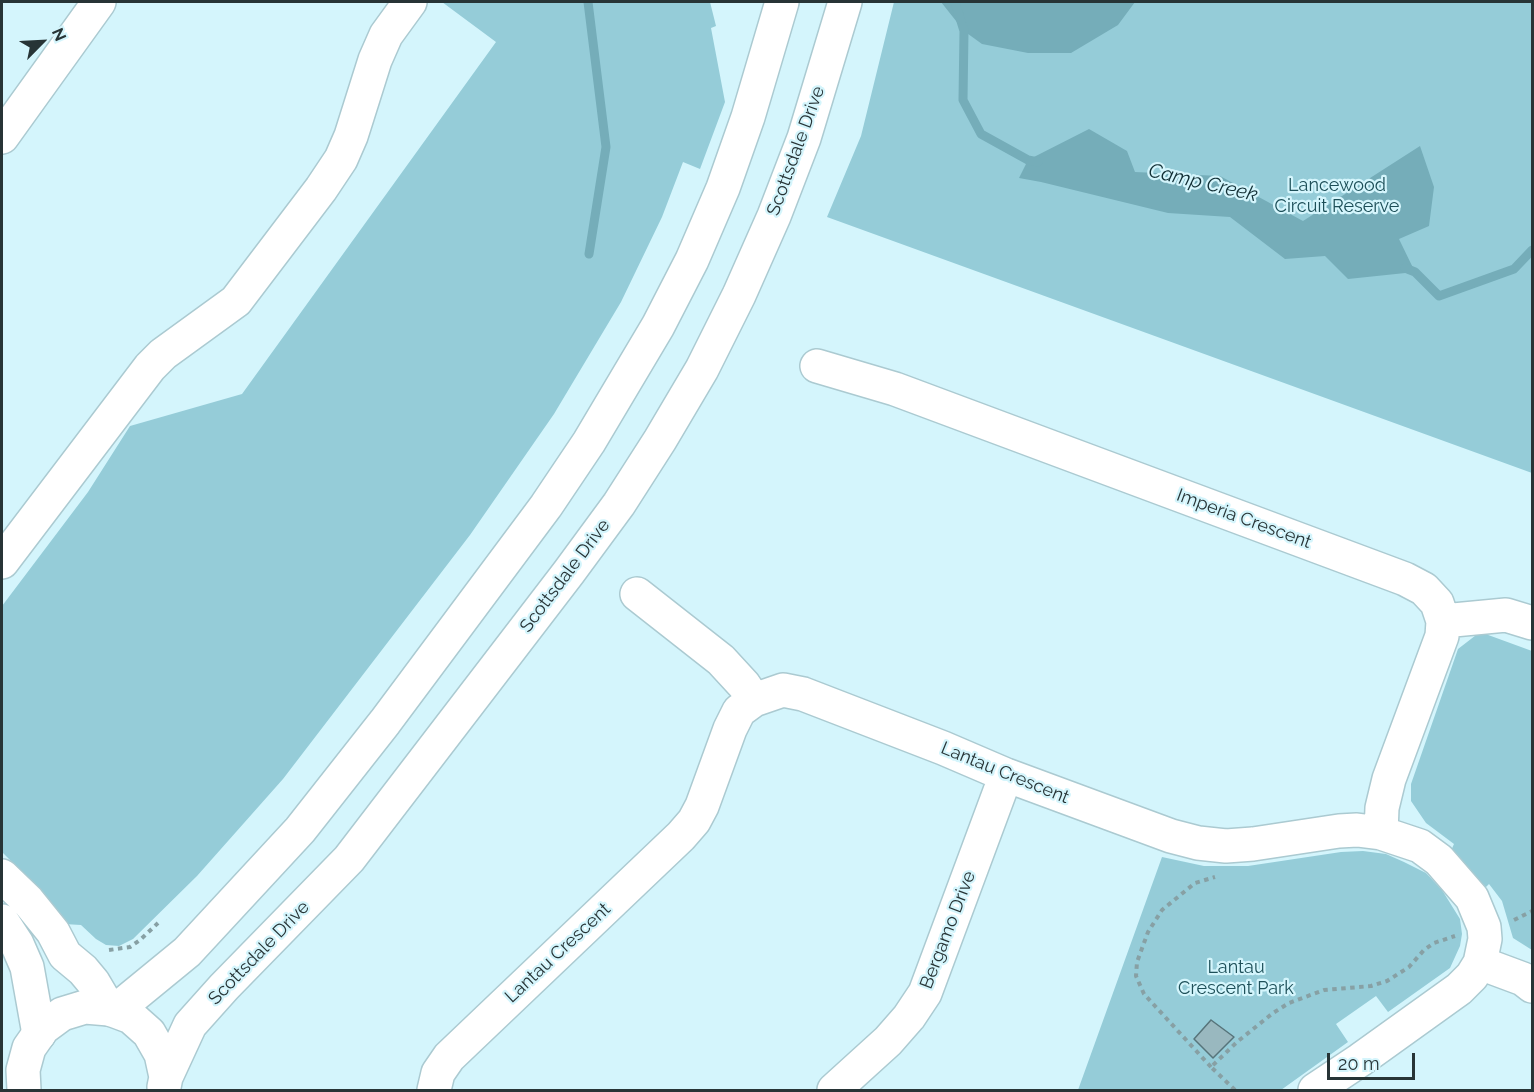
<!DOCTYPE html>
<style>
body{margin:0}
#map{position:relative;width:1534px;height:1092px;overflow:hidden;background:#d4f5fc;font-family:Raleway,sans-serif}
canvas{display:block}
.frame{position:absolute;inset:0;border:3px solid #273436;pointer-events:none}
.north{position:absolute;left:12px;top:12px;width:60px;height:60px;-webkit-text-stroke:4px #d4f5fc;paint-order:stroke;rotate:66deg;font-size:16px;font-weight:700;line-height:24px;text-align:center;color:#273436}
.north::after{content:'';display:block;margin:auto;width:21px;height:27px;background:#273436;clip-path:polygon(50% 0,100% 100%,50% 72%,0 100%)}
.scale{position:absolute;left:1327px;top:1053px;width:88px;height:27px;box-sizing:border-box;border:3px solid #273436;border-top:0;padding-left:8px;font-size:18px;line-height:21px;white-space:nowrap;color:#273436;-webkit-text-stroke:4px #d4f5fc;paint-order:stroke}
</style>
<div id="map">
<canvas width="1534" height="1092"></canvas>
<div class="frame"></div>
<div class="north">N</div>
<div class="scale">20 m</div>
</div>
<script>
const g = document.querySelector('canvas').getContext('2d');
g.lineJoin = 'round';
function paint(path, color) { g.fillStyle = color; g.fill(path, 'evenodd'); }
const toPath = rows => new Path2D(rows.map(r => 'M' + r).join(''));
function trace(path, color, width, dash) { g.strokeStyle = color; g.lineWidth = width; g.lineCap = dash ? 'butt' : 'round'; g.setLineDash(dash || []); g.stroke(path); }
function label(font, color, halo, rows, align = 'center') {
  g.font = font + ' Raleway,sans-serif'; g.lineWidth = 4.5; g.setLineDash([]); g.textBaseline = 'middle'; g.strokeStyle = halo; g.fillStyle = color; for (const [text, x, y, turn = 0] of rows) {
    g.save(); g.translate(x, y); g.rotate((+turn || 0) * Math.PI / 180); g.textAlign = isNaN(turn) ? turn : align; if (halo) g.strokeText(text, 0, 0); g.fillText(text, 0, 0); g.restore();
  }
}
const green = toPath([
 [442,2,710,2,716,26,711,28,725,102,700,169,683,162,662,217,621,302,554,414,470,535,283,779,197,876,133,939,119,946,106,945,96,939,81,925,64,924,42,892,2,852,2,606,88,492,130,426,242,394,496,42],
 [894,2,1532,2,1532,473,827,217,861,136],
 [1480,632,1532,651,1532,950,1513,938,1502,901,1489,884,1481,892,1449,855,1454,844,1426,823,1411,801,1411,784,1458,649],
 [1363,851,1386,854,1404,862,1426,873,1442,890,1460,919,1462,934,1460,946,1450,968,1388,1012,1376,996,1336,1024,1348,1042,1281,1090,1078,1090,1162,857,1204,866,1248,866,1341,852]
]);
const water = toPath([
 [941,2,1135,2,1118,25,1071,53,1028,53,982,44,964,31],
 [1089,129,1127,151,1135,172,1220,176,1303,221,1420,146,1434,187,1429,226,1399,239,1415,272,1348,279,1325,256,1285,259,1230,217,1168,213,1041,182,1019,178,1028,160]
]);
const stream = toPath([
 [588,2,606,147,589,254],
 [955,2,964,31,963,100,981,134,1028,160,1038,162],
 [1405,268,1415,272,1439,296,1514,269,1532,250]
]);
const building = toPath([
 [1211,1020,1234,1037,1213,1058,1194,1039,1211,1020]
]);
const path = toPath([
 [1514,920,1532,911],
 [109,950,130,947,140,940,158,923],
 [1211,1067,1144,994,1136,976,1137,962,1148,932,1162,910,1195,883,1215,877],
 [1235,1090,1211,1067,1237,1042,1273,1013,1289,1003,1324,990,1371,986,1387,981,1409,967,1424,950,1434,943,1455,936]
]);
const minor = toPath([
 [2,137,99,2],
 [817,366,895,389,1405,579,1424,589,1437,603,1443,621,1442,636,1389,779,1382,808,1381,833],
 [2,562,150,367,163,354,236,301,321,189,341,159,351,136,375,60,386,35,410,2],
 [637,594,721,660,744,685,754,700],
 [1443,621,1506,615,1532,623],
 [2,876,28,901,53,932,65,955,83,970,93,982,109,1009],
 [2,921,17,944,27,967,39,1034],
 [1480,963,1523,979,1532,986],
 [434,1090,438,1073,449,1057,681,836,694,821,702,806,730,729,739,711,754,700,783,690,803,694,943,748,1006,775,1171,836,1198,843,1226,846,1253,844,1339,831,1357,830,1381,833,1420,846,1439,860,1472,898,1484,927,1485,939,1480,963,1472,976,1459,989,1360,1060,1315,1090],
 [834,1090,888,1041,909,1017,925,993,1006,775]
]);
const major = toPath([
 [115,1011,187,952,300,830,385,722,546,506,589,442,658,326,692,260,723,188,748,117,782,2],
 [166,1077,190,1025,224,987,349,859,569,572,619,504,660,440,702,369,739,295,774,216,804,138,845,2],
 [24,1090,23,1070,29,1048,43,1028,62,1014,85,1007,109,1009,115,1011,131,1017,149,1033,161,1054,166,1077,164,1087]
]);
const streetNames = [
 ["Scottsdale Drive",796,151,-70],
 ["Imperia Crescent",1244,519,20],
 ["Scottsdale Drive",565,576,-53],
 ["Lantau Crescent",1005,773,22],
 ["Bergamo Drive",948,930,-69],
 ["Scottsdale Drive",259,953,-46],
 ["Lantau Crescent",558,953,-43]
];
const parkNames = [
 ["Lancewood",1337,186],
 ["Circuit Reserve",1337,207],
 ["Lantau",1236,968],
 ["Crescent Park",1236,989]
];
const waterNames = [
 ["Camp Creek",1203,183,13]
];
paint(green, '#95ccd8');
paint(water, '#75adb9');
trace(stream, '#75adb9', 9);
paint(building, '#99b8bf');
trace(building, '#57747a', 1.5);
trace(minor, '#abcad1', 36);
trace(major, '#abcad1', 36);
trace(path, '#87a0a4', 4, [4.5, 4.5]);
trace(minor, '#fff', 33);
trace(major, '#fff', 33);
label('18px', '#273436', '#d4f5fc', streetNames);
label('18px', '#1d4f58', '#d4f5fc', parkNames);
label('italic 20px', '#112e34', '#d4f5fc', waterNames);
</script>
